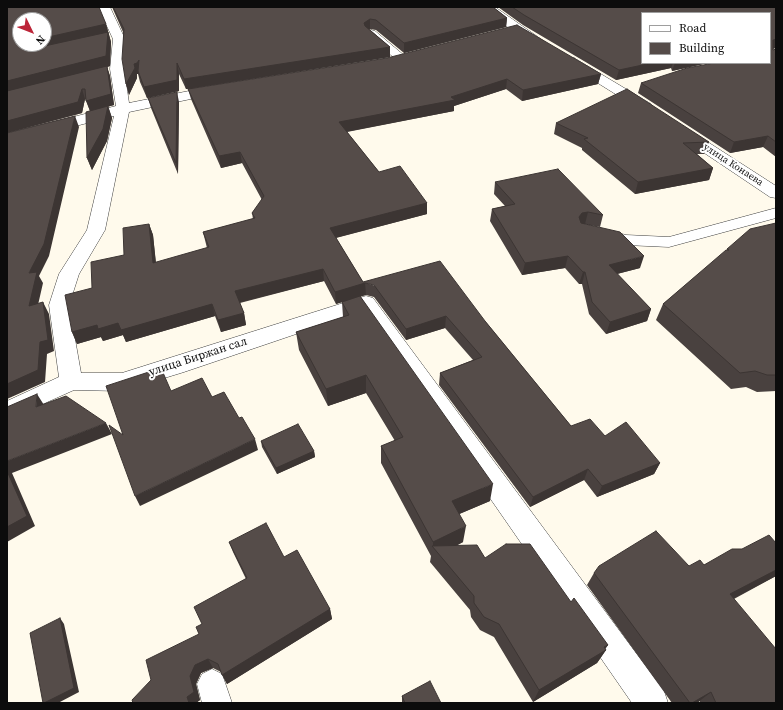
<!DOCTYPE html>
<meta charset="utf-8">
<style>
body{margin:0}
#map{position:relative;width:783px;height:710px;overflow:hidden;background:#fffaec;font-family:"Source Serif 4",serif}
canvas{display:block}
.frame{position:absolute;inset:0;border:8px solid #0c0c0c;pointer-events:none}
.legend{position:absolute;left:641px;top:12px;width:130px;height:52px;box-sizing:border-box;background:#fff;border:1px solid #9e9e9e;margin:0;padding:5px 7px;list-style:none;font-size:12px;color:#0c0c0c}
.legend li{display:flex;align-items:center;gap:8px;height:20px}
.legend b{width:20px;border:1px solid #9e9e9e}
.north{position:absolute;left:12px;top:12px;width:40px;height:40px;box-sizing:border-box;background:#fff;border:1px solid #9e9e9e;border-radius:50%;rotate:133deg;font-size:11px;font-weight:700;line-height:16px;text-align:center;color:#0c0c0c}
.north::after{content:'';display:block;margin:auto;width:14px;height:18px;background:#bc2538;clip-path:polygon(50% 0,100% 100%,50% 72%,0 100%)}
</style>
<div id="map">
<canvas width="783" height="710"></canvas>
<div class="frame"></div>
<ul class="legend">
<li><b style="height:5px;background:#fff"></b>Road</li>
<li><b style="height:11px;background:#554c49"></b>Building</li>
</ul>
<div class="north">N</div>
</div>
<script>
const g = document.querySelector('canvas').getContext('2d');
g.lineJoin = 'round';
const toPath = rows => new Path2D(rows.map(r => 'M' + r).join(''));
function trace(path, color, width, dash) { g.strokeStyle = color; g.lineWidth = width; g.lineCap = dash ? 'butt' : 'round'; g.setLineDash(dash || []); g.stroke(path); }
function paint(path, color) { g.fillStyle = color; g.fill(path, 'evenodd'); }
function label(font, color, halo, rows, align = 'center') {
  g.font = font + ' "Source Serif 4",serif'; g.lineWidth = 4; g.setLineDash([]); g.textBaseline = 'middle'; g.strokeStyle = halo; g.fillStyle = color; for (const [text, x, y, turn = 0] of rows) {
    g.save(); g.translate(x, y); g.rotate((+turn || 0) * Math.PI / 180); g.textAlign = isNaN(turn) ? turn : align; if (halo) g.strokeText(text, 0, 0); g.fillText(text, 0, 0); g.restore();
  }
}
const service = toPath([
 [371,30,375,31,406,57,408,59,406,61,398,61,367,35,366,33,371,30],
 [776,208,776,218,669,247,626,245,596,238,594,234,596,230,602,229,626,235,669,237,776,208],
 [212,669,222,674,232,703,202,703,197,684,202,674,212,669]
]);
const minor = toPath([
 [98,7,110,7,125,39,124,69,129,103,219,85,224,86,226,89,224,92,219,93,129,112,105,230,79,274,69,305,81,373,122,373,359,298,366,296,373,298,664,691,668,703,632,703,361,312,184,372,122,391,74,390,7,420,7,401,59,377,49,305,59,274,87,230,114,116,7,144,7,134,116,106,110,69,113,39,98,7],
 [482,7,495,7,545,42,539,46,535,45,514,32,482,7],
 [574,58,651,104,653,107,651,110,641,110,569,65,568,62,569,59,574,58],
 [681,126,686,128,776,186,776,198,770,197,676,134,673,131,676,128,681,126]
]);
const wall = toPath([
 [7,7,106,24,111,42,110,66,107,67,110,76,114,105,100,109,108,106,112,118,107,141,92,170,87,158,90,111,86,100,85,99,82,113,7,133],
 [112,7,493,7,507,18,506,27,404,53,376,30,370,29,369,29,390,47,390,57,196,88,601,74,598,84,522,101,506,89,454,106,454,111,347,132,379,172,427,203,427,214,336,238,363,282,485,321,571,426,605,436,660,463,654,474,597,497,584,480,530,507,439,385,440,373,473,360,445,328,406,340,374,297,366,295,360,296,490,501,459,514,463,542,456,546,485,558,571,602,608,645,605,649,606,650,597,663,533,702,494,637,480,630,471,617,470,610,430,562,431,556,381,463,381,446,395,441,366,393,328,406,299,350,296,332,343,317,342,302,336,304,324,281,240,303,244,313,246,325,221,332,215,316,126,342,123,335,103,341,101,337,77,344,72,332,92,288,124,255,149,224,153,235,156,263,207,248,203,232,253,219,252,213,262,200,242,163,221,168,191,99,188,89,186,89,179,74,179,91,147,98,140,82,138,74,137,74,137,78,129,95,126,84,123,32],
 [498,7,776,7,773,49,773,50,776,49,776,157,763,147,730,153,638,93,641,83,770,63,770,13,642,63,708,63,672,71,671,68,616,80,523,25],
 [148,98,179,102,178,174,151,108],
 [556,123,709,142,704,154,697,154,713,168,709,180,635,194,582,150,582,148,554,134],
 [495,182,603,215,600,227,584,224,640,268,617,274,651,309,647,321,606,334,589,314,582,284,579,284,565,268,522,275,490,221,492,209,505,206,494,194],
 [776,223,776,391,757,392,746,387,731,389,656,320,663,304,727,250,727,249],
 [261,441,314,451,315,457,277,474,262,447],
 [229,542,284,557,330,609,332,619,227,684,221,672,213,668,201,673,196,684,200,700,196,703,133,703,199,634,202,624,246,579,233,552],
 [776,543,776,576,734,599,776,703,700,703,700,701,697,703,672,703,587,585,594,573,704,565,742,549],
 [402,696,441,703,402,703]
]);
const shadedWall = toPath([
 [507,18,506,27,404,53,404,43],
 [370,19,370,29,365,33,364,23],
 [106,24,111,42,110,66,107,67,110,76,114,105,90,111,86,101,107,67,7,93,7,81,25,44,44,44,44,38],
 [776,39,776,48,770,50,773,40],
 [390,47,390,57,186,89,184,79],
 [139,60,138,74,137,74,137,78,129,95,126,84,134,64],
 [177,63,179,74,179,91,147,98,144,87],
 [652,63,673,63,671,68,616,80,619,70],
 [675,63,708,63,672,71],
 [601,74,598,84,522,101,523,90],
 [507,79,506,89,454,106,454,111,340,133,339,122,451,97],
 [82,89,85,99,82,113,7,133,7,121],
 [177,92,179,102,178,174,176,163],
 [108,106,112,118,107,141,92,170,87,158],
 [75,116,79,127,49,256,39,276,43,283,35,318,29,306,29,273],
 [768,136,763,147,730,153,734,142],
 [240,152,242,163,221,168,219,156],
 [713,168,709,180,635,194,638,182],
 [427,203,427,214,331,239,330,228],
 [588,212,585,224,579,225,579,217,582,213],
 [149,224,153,235,157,275,153,263],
 [568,256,565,268,522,275,525,263],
 [644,256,640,268,605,277,609,265],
 [323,269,324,281,237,303,235,291],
 [583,272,585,272,582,284,579,284],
 [365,283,366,295,336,304,335,292],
 [43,302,49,314,54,351,47,354,45,382,7,399,7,384],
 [212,304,215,316,126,342,123,335,103,341,101,337,77,344,72,332,97,325,118,323],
 [651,309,647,321,606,334,610,322],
 [244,313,246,325,221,332,218,320],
 [446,316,445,328,406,340,406,329],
 [366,375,366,393,328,406,326,389],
 [37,394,44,405,36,407],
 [106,423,112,434,12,473,35,526,7,542,7,461],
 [255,439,258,450,140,506,135,496],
 [314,451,315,457,277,474,276,468],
 [660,463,654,474,597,497,602,486],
 [588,469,584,480,530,507,533,497],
 [493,484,490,501,450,518,452,501],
 [466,526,463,542,439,554,433,547,433,542],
 [776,570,776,576,719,606,730,594],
 [330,609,332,619,227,684,222,675],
 [60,618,64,624,79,692,58,703,44,703],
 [608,645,603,652,606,650,597,663,533,702,539,690],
 [208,659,213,668,201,673,196,684,200,700,196,703,189,703,187,697,190,676,195,665],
 [711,692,697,703,692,703]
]);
const building = toPath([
 [7,7,99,7,106,24,44,38,44,20,20,20,20,44,25,44,24,45,31,49,108,32,106,56,7,81,7,7],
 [113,7,493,7,507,18,404,43,376,20,370,19,364,23,365,26,390,47,184,79,177,63,177,80,144,87,138,71,139,60,137,63,134,64,135,68,126,84,122,59,124,29,113,7],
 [512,7,776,7,776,39,773,40,773,50,776,49,776,142,768,136,734,142,641,83,687,68,714,63,770,63,770,13,642,13,642,63,652,63,619,70,524,15,512,7],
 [517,25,601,74,523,90,507,79,451,97,455,100,339,122,379,172,400,166,427,203,330,228,363,282,440,261,485,321,571,426,590,419,605,436,626,422,660,463,602,486,588,469,533,497,440,373,482,357,446,316,406,329,374,285,365,283,335,292,323,269,235,291,244,313,218,320,212,304,121,330,118,323,98,329,97,325,72,332,65,295,92,288,91,262,124,255,123,228,149,224,153,263,209,247,203,232,255,218,252,213,264,196,240,152,219,156,188,89,387,58,517,25],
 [107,66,111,94,86,101,85,89,82,89,78,102,7,121,7,91,107,66],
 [627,89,709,142,683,143,713,168,638,182,584,139,588,138,556,123,627,89],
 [177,92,176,163,148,98,177,92],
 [108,106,103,129,87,158,86,112,108,106],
 [75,116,44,244,29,273,37,272,29,306,43,302,48,340,40,342,38,370,7,384,7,133,75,116],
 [558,169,603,215,588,212,582,213,579,217,581,223,620,232,644,256,609,265,651,309,610,322,592,302,585,272,583,272,568,256,525,263,492,209,515,204,495,182,558,169],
 [776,223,776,375,767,375,755,371,740,373,663,304,726,250,729,250,727,249,750,229,776,223],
 [360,296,493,484,452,501,466,526,433,542,381,446,403,437,366,375,326,389,296,332,349,315,342,302,360,296],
 [161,368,171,391,202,378,212,397,224,392,239,418,242,417,255,439,135,496,109,425,123,435,106,386,161,368],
 [37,394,36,407,66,396,106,423,7,461,7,407,37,394],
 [298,424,314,451,276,468,261,441,298,424],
 [7,471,27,516,7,527,7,471],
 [266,523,284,557,297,550,330,609,222,675,218,664,208,659,195,665,190,676,194,692,187,697,189,703,133,703,132,700,151,680,146,660,199,634,196,627,202,624,194,607,247,578,229,542,266,523],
 [656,531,689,566,700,560,704,565,732,549,742,549,769,535,776,543,776,570,730,594,776,649,776,703,716,703,711,692,692,703,690,703,594,573,599,566,656,531],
 [506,544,530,544,571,602,574,598,608,645,604,647,606,650,539,690,499,624,484,617,474,603,474,596,432,546,477,545,485,558,506,544],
 [60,618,74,688,44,703,43,703,30,633,60,618],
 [430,681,441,703,405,703,402,696,430,681]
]);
const farStreetnames = [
 ["улица Конаева",733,165,33]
];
const streetNames = [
 ["улица Биржан сал",198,357,-18]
];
trace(service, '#3f3f3f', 1);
trace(minor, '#3f3f3f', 1);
paint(service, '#fff');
paint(minor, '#fff');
paint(wall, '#49413f');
paint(shadedWall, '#3c3533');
paint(building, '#554c49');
trace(building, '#3c3533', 1);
label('10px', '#0c0c0c', '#fff', farStreetnames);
label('12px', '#0c0c0c', '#fff', streetNames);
</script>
